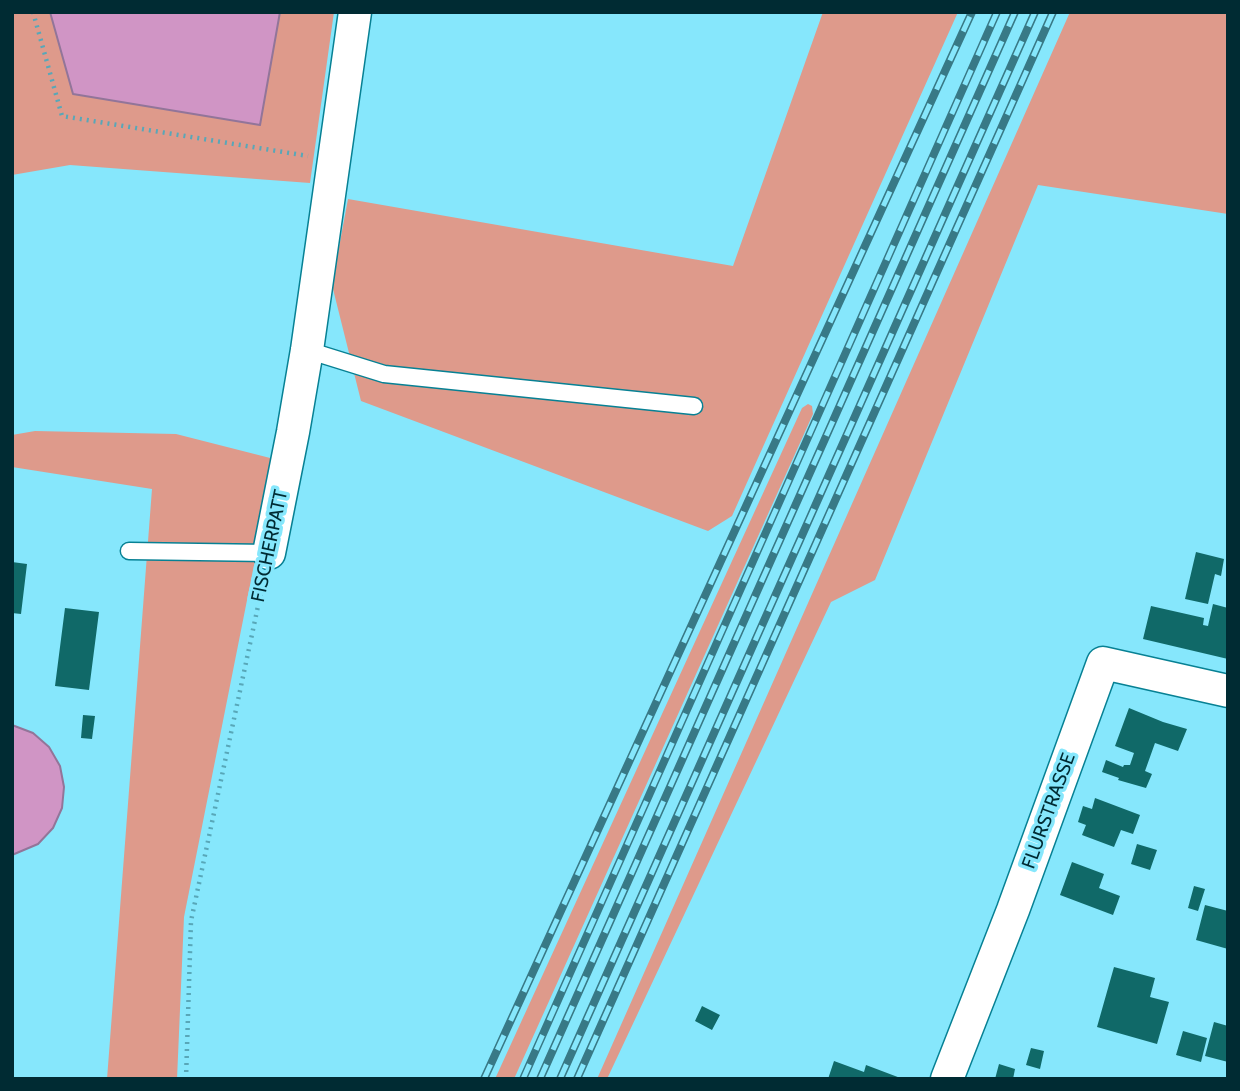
<!DOCTYPE html>
<style>
body{margin:0}
#map{position:relative;width:1240px;height:1091px;overflow:hidden;background:#86e7fc;font-family:Cabin,sans-serif}
canvas{display:block}
.frame{position:absolute;inset:0;border:14px solid #002b33;pointer-events:none}
</style>
<div id="map">
<canvas width="1240" height="1091"></canvas>
<div class="frame"></div>
</div>
<script>
const g = document.querySelector('canvas').getContext('2d');
g.lineJoin = 'round';
function paint(path, color) { g.fillStyle = color; g.fill(path, 'evenodd'); }
const toPath = rows => new Path2D(rows.map(r => 'M' + r).join(''));
function trace(path, color, width, dash) { g.strokeStyle = color; g.lineWidth = width; g.lineCap = dash ? 'butt' : 'round'; g.setLineDash(dash || []); g.stroke(path); }
function label(font, color, halo, rows, align = 'center') {
  g.font = font + ' Cabin,sans-serif'; g.lineWidth = 7; g.setLineDash([]); g.textBaseline = 'middle'; g.strokeStyle = halo; g.fillStyle = color; for (const [text, x, y, turn = 0] of rows) {
    g.save(); g.translate(x, y); g.rotate((+turn || 0) * Math.PI / 180); g.textAlign = isNaN(turn) ? turn : align; if (halo) g.strokeText(text, 0, 0); g.fillText(text, 0, 0); g.restore();
  }
}
const green = toPath([
 [12,12,50,12,73,94,260,124,280,12,334,12,310,183,70,165,12,175],
 [823,12,958,12,732,516,708,531,361,401,332,285,348,199,733,266],
 [1070,12,1228,12,1228,214,1038,185,875,580,831,602,607,1079,597,1079],
 [808,404,812,406,813,414,514,1079,495,1079,802,408],
 [35,431,176,434,278,460,253,570,184,917,177,1079,107,1079,152,489,12,467,12,435]
]);
const water = toPath([
 [50,12,280,12,260,125,73,94,50,12],
 [12,725,33,733,49,747,60,766,64,787,62,808,53,828,38,844,12,855,12,725]
]);
const building = toPath([
 [1196,552,1224,559,1221,576,1215,574,1208,604,1185,599],
 [12,562,27,564,21,614,12,613],
 [1213,604,1228,608,1228,659,1143,639,1151,606,1204,618,1203,625,1208,626],
 [65,608,99,612,89,690,55,686],
 [1129,708,1163,722,1187,729,1178,751,1155,743,1145,771,1152,774,1146,788,1118,780,1119,778,1102,772,1106,760,1123,767,1124,765,1130,765,1134,753,1115,746],
 [83,715,95,716,92,739,81,738],
 [1095,798,1140,815,1133,834,1121,830,1114,847,1082,835,1086,825,1078,822,1083,806,1092,809],
 [1137,844,1157,850,1150,870,1131,864],
 [1072,862,1104,874,1099,888,1120,896,1113,915,1060,895],
 [1194,886,1205,889,1198,911,1188,908],
 [1205,905,1228,911,1228,949,1196,940],
 [1114,967,1155,978,1150,997,1169,1002,1157,1044,1097,1027],
 [702,1006,720,1015,712,1030,695,1021],
 [1214,1022,1228,1026,1228,1062,1205,1056],
 [1183,1031,1207,1038,1201,1062,1176,1055],
 [1031,1048,1044,1051,1040,1069,1026,1065],
 [834,1061,864,1072,866,1065,903,1079,828,1079],
 [999,1064,1015,1069,1013,1079,995,1079]
]);
const path = toPath([
 [33,12,62,116,308,156],
 [186,1079,191,921,264,578]
]);
const lane = toPath([
 [307,350,384,374,694,406],
 [129,551,269,553]
]);
const street = toPath([
 [269,553,293,432,307,350,355,12],
 [947,1079,1013,910,1103,663,1228,691]
]);
const rail = toPath([
 [484,1079,972,12],
 [523,1079,997,12],
 [540,1079,1015,12],
 [560,1079,1035,12],
 [577,1079,1053,12]
]);
const streetNames = [
 ["FISCHERPATT",270,546,-78],
 ["FLURSTRASSE",1049,811,-70]
];
paint(green, '#de9a8b');
paint(water, '#d095c5');
trace(water, '#927599', 2);
paint(building, '#106968');
trace(lane, '#078194', 19);
trace(street, '#078194', 35);
trace(path, '#58a7b8', 4.5, [2, 5]);
trace(lane, '#fff', 16);
trace(street, '#fff', 32);
trace(rail, '#387986', 8);
trace(rail, '#86e7fc', 5, [16]);
label('19px', '#002b33', '#86e7fc', streetNames);
</script>
